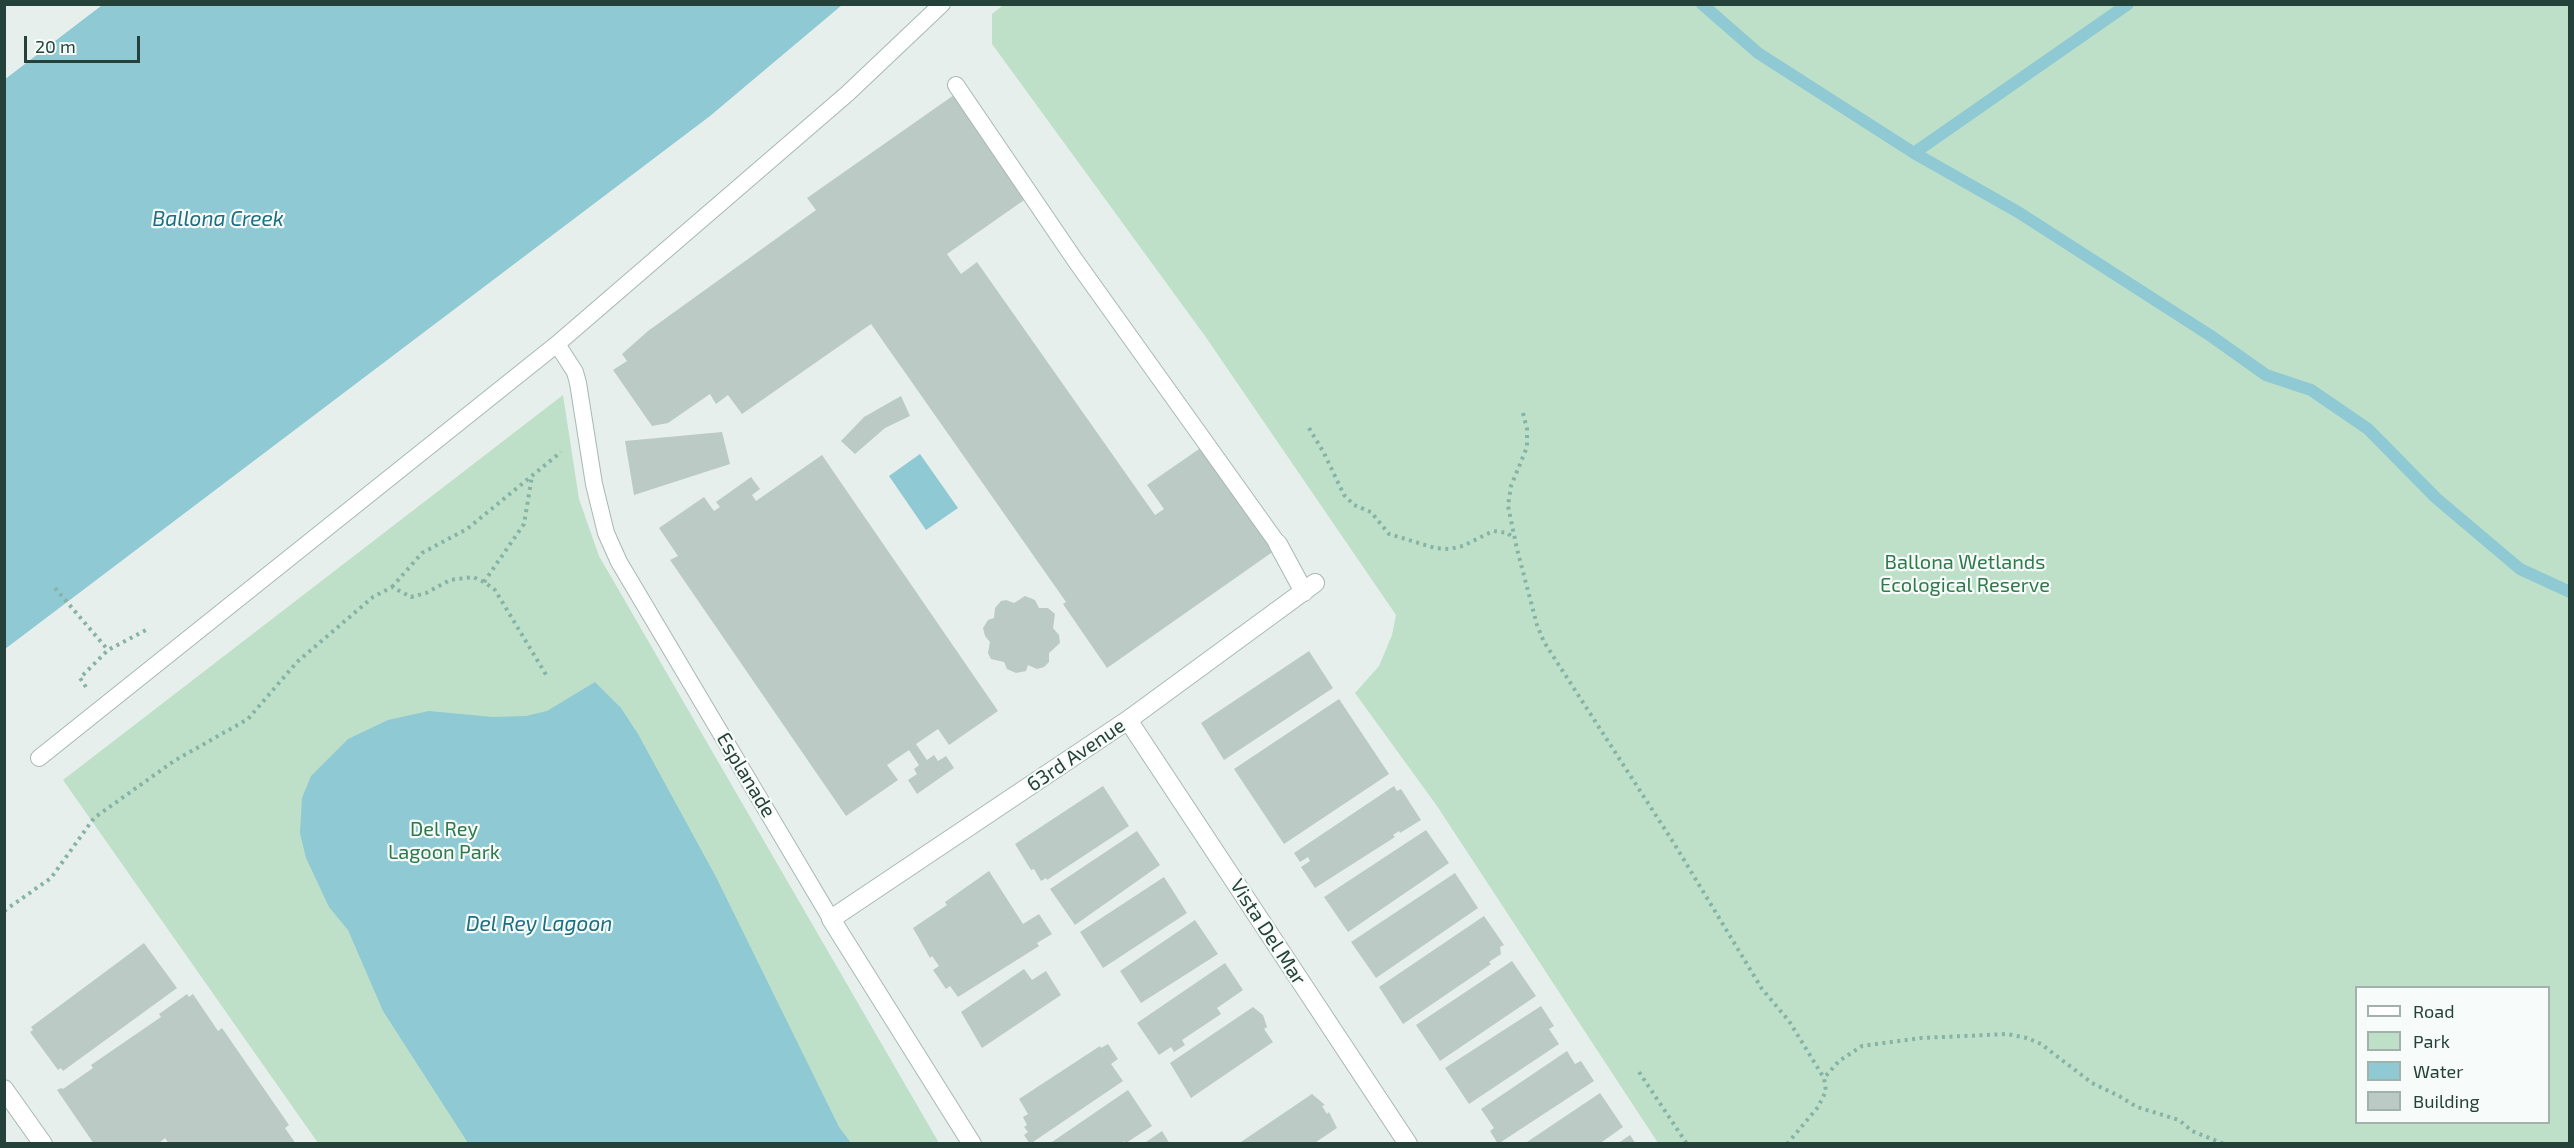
<!DOCTYPE html>
<style>
body{margin:0}
#map{position:relative;width:2574px;height:1148px;overflow:hidden;background:#e6efeb;font-family:"Exo 2",sans-serif}
canvas{display:block}
.frame{position:absolute;inset:0;border:6px solid #24423a;pointer-events:none}
.legend{position:absolute;left:2355px;top:986px;width:195px;height:138px;box-sizing:border-box;background:#f7fbf9;border:2px solid #a3b1ad;margin:0;padding:8px 10px;list-style:none;font-size:18px;color:#24423a}
.legend li{display:flex;align-items:center;gap:12px;height:30px}
.legend b{width:30px;border:2px solid #a3b1ad}
.scale{position:absolute;left:24px;top:36px;width:116px;height:27px;box-sizing:border-box;border:3px solid #24423a;border-top:0;padding-left:8px;font-size:18px;line-height:21px;white-space:nowrap;color:#24423a;-webkit-text-stroke:4px #f7fbf9;paint-order:stroke}
</style>
<div id="map">
<canvas width="2574" height="1148"></canvas>
<div class="frame"></div>
<ul class="legend">
<li><b style="height:8px;background:#fff"></b>Road</li>
<li><b style="height:16px;background:#bfe0c8"></b>Park</li>
<li><b style="height:16px;background:#8ec9d4"></b>Water</li>
<li><b style="height:16px;background:#bbcac4"></b>Building</li>
</ul>
<div class="scale">20 m</div>
</div>
<script>
const g = document.querySelector('canvas').getContext('2d');
g.lineJoin = 'round';
function paint(path, color) { g.fillStyle = color; g.fill(path, 'evenodd'); }
const toPath = rows => new Path2D(rows.map(r => 'M' + r).join(''));
function trace(path, color, width, dash) { g.strokeStyle = color; g.lineWidth = width; g.lineCap = dash ? 'butt' : 'round'; g.setLineDash(dash || []); g.stroke(path); }
function label(font, color, halo, rows, align = 'center') {
  g.font = font + ' "Exo 2",sans-serif'; g.lineWidth = 4.5; g.setLineDash([]); g.textBaseline = 'middle'; g.strokeStyle = halo; g.fillStyle = color; for (const [text, x, y, turn = 0] of rows) {
    g.save(); g.translate(x, y); g.rotate((+turn || 0) * Math.PI / 180); g.textAlign = isNaN(turn) ? turn : align; if (halo) g.strokeText(text, 0, 0); g.fillText(text, 0, 0); g.restore();
  }
}
const green = toPath([
 [1003,5,2569,5,2569,1143,1658,1143,1437,806,1355,693,1379,666,1392,635,1396,615,1205,336,992,44,992,14],
 [2356,988,2548,988,2548,1122,2356,1122],
 [563,395,579,499,599,556,939,1143,318,1143,63,780]
]);
const water = toPath([
 [102,5,102,4,842,5,710,116,5,649,5,79],
 [920,454,958,508,926,530,889,476],
 [595,682,621,708,638,734,716,877,839,1127,851,1143,468,1143,383,1011,348,930,329,907,306,858,300,833,302,798,311,776,348,739,388,720,429,711,493,717,526,716,547,711]
]);
const pier = toPath([
 [97,4,102,5,5,79,4,75]
]);
const stream = toPath([
 [1702,4,1758,53,1914,153,2018,212,2211,336,2266,375,2311,390,2368,429,2436,498,2520,569,2570,592],
 [1914,153,2128,4]
]);
const building = toPath([
 [954,95,1027,198,947,254,961,274,977,262,1155,515,1164,509,1147,485,1202,447,1274,551,1107,668,1063,604,1066,602,871,324,742,414,728,395,716,404,710,394,668,423,652,426,613,370,627,361,622,354,648,331,816,210,807,198],
 [901,396,910,416,885,428,855,454,841,441,864,417],
 [722,432,730,464,634,495,625,441],
 [822,455,998,711,949,745,938,729,916,744,927,760,934,755,938,761,946,756,954,768,917,794,908,780,917,774,914,769,919,765,909,750,887,765,898,780,846,816,670,560,678,556,659,528,704,497,714,511,720,507,716,502,751,477,760,489,752,495,756,501],
 [1025,596,1035,600,1039,608,1048,608,1055,614,1053,628,1059,635,1060,643,1049,653,1049,662,1044,667,1037,669,1028,665,1026,671,1016,673,1007,669,1004,662,991,659,988,653,990,642,985,636,983,628,988,620,994,618,995,608,1001,601,1006,600,1014,603],
 [1309,651,1333,688,1224,760,1201,723],
 [1339,699,1389,774,1284,844,1234,769],
 [1103,786,1129,826,1047,880,1046,878,1041,881,1034,869,1031,870,1015,844],
 [1394,786,1397,791,1401,789,1421,820,1400,833,1399,831,1393,835,1395,837,1315,888,1301,867,1310,861,1308,857,1300,862,1294,853],
 [1426,830,1449,863,1348,932,1324,897],
 [1137,831,1160,865,1075,925,1050,889],
 [989,871,1023,924,1039,914,1052,934,1037,943,1039,946,958,997,950,986,946,989,933,970,939,966,932,956,930,958,913,928,947,905,945,902],
 [1455,873,1478,908,1376,978,1351,942],
 [1164,877,1187,913,1103,968,1080,932],
 [1484,916,1504,945,1500,947,1501,954,1489,962,1491,964,1403,1024,1379,987],
 [1195,920,1218,954,1141,1003,1120,971],
 [144,943,177,988,63,1071,61,1068,58,1070,30,1032,33,1030,31,1027],
 [1512,961,1536,996,1440,1061,1416,1025],
 [1225,963,1243,990,1217,1008,1221,1014,1182,1040,1185,1045,1174,1052,1171,1047,1159,1055,1137,1023],
 [1024,969,1032,980,1046,971,1061,995,982,1048,961,1012],
 [187,994,189,997,193,994,218,1031,222,1028,289,1125,285,1128,296,1144,169,1144,165,1138,158,1144,94,1144,57,1090,61,1088,63,1089,93,1068,91,1065,161,1017,159,1014],
 [1541,1006,1554,1026,1549,1029,1559,1044,1469,1104,1445,1068],
 [1253,1007,1263,1015,1267,1027,1264,1029,1273,1042,1191,1098,1170,1063],
 [1108,1044,1118,1059,1111,1064,1123,1081,1030,1144,1024,1135,1028,1132,1024,1127,1027,1125,1023,1117,1028,1114,1019,1099,1100,1046,1101,1048],
 [1567,1051,1575,1064,1581,1061,1594,1081,1498,1144,1490,1131,1494,1128,1481,1109],
 [1128,1090,1152,1126,1126,1143,1124,1141,1120,1144,1049,1144],
 [1600,1093,1623,1127,1599,1144,1524,1144],
 [1312,1094,1325,1105,1322,1106,1327,1114,1329,1112,1337,1128,1313,1144,1238,1144],
 [1162,1131,1170,1144,1143,1144],
 [1630,1135,1636,1144,1617,1144]
]);
const path = toPath([
 [1523,413,1527,429,1527,447,1511,486,1508,506,1517,549,1537,625,1544,642,1675,845,1762,989,1789,1021,1824,1078],
 [1309,428,1324,453,1344,495,1354,505,1371,512,1389,534,1435,548,1449,549,1463,546,1493,531,1508,533,1513,539],
 [484,582,524,524,532,476],
 [392,587,422,553,467,529,561,452],
 [55,588,108,650],
 [86,687,80,678,108,650,146,630,149,633],
 [4,911,51,878,94,818,174,761,248,719,297,662,373,597,392,587,411,597,426,593,450,580,473,577,484,582,495,590,548,678],
 [1639,1072,1687,1144],
 [1787,1144,1818,1107,1826,1091,1824,1078,1839,1061,1862,1046,1921,1038,2007,1034,2027,1038,2041,1044,2092,1083,2119,1096,2137,1107,2179,1120,2192,1131,2224,1144]
]);
const lane = toPath([
 [956,85,1075,260,1278,544],
 [557,344,575,372,578,383,594,484,606,533,619,562,831,919],
 [39,758,557,344,847,94,942,4]
]);
const street = toPath([
 [1278,544,1304,592],
 [1128,720,1408,1144],
 [4,1089,43,1144],
 [972,1144,831,919,1128,720,1315,583]
]);
const parkNames = [
 ["Ballona Wetlands",1965,562],
 ["Ecological Reserve",1965,585],
 ["Del Rey",444,829],
 ["Lagoon Park",444,852]
];
const streetNames = [
 ["63rd Avenue",1076,755,-34],
 ["Esplanade",746,775,59],
 ["Vista Del Mar",1268,932,57]
];
const waterNames = [
 ["Ballona Creek",218,219],
 ["Del Rey Lagoon",539,924]
];
paint(green, '#bfe0c8');
paint(water, '#8ec9d4');
paint(pier, '#e6efeb');
trace(stream, '#8ec9d4', 12);
paint(building, '#bbcac4');
trace(lane, '#a8b8b2', 18);
trace(street, '#a8b8b2', 20);
trace(path, '#86b3a5', 4, [3, 4.5]);
trace(lane, '#fff', 16);
trace(street, '#fff', 18);
label('20px', '#2d7a4b', '#f7fbf9', parkNames);
label('20px', '#24423a', '#f7fbf9', streetNames);
label('italic 21px', '#1c6f80', '#f7fbf9', waterNames);
</script>
